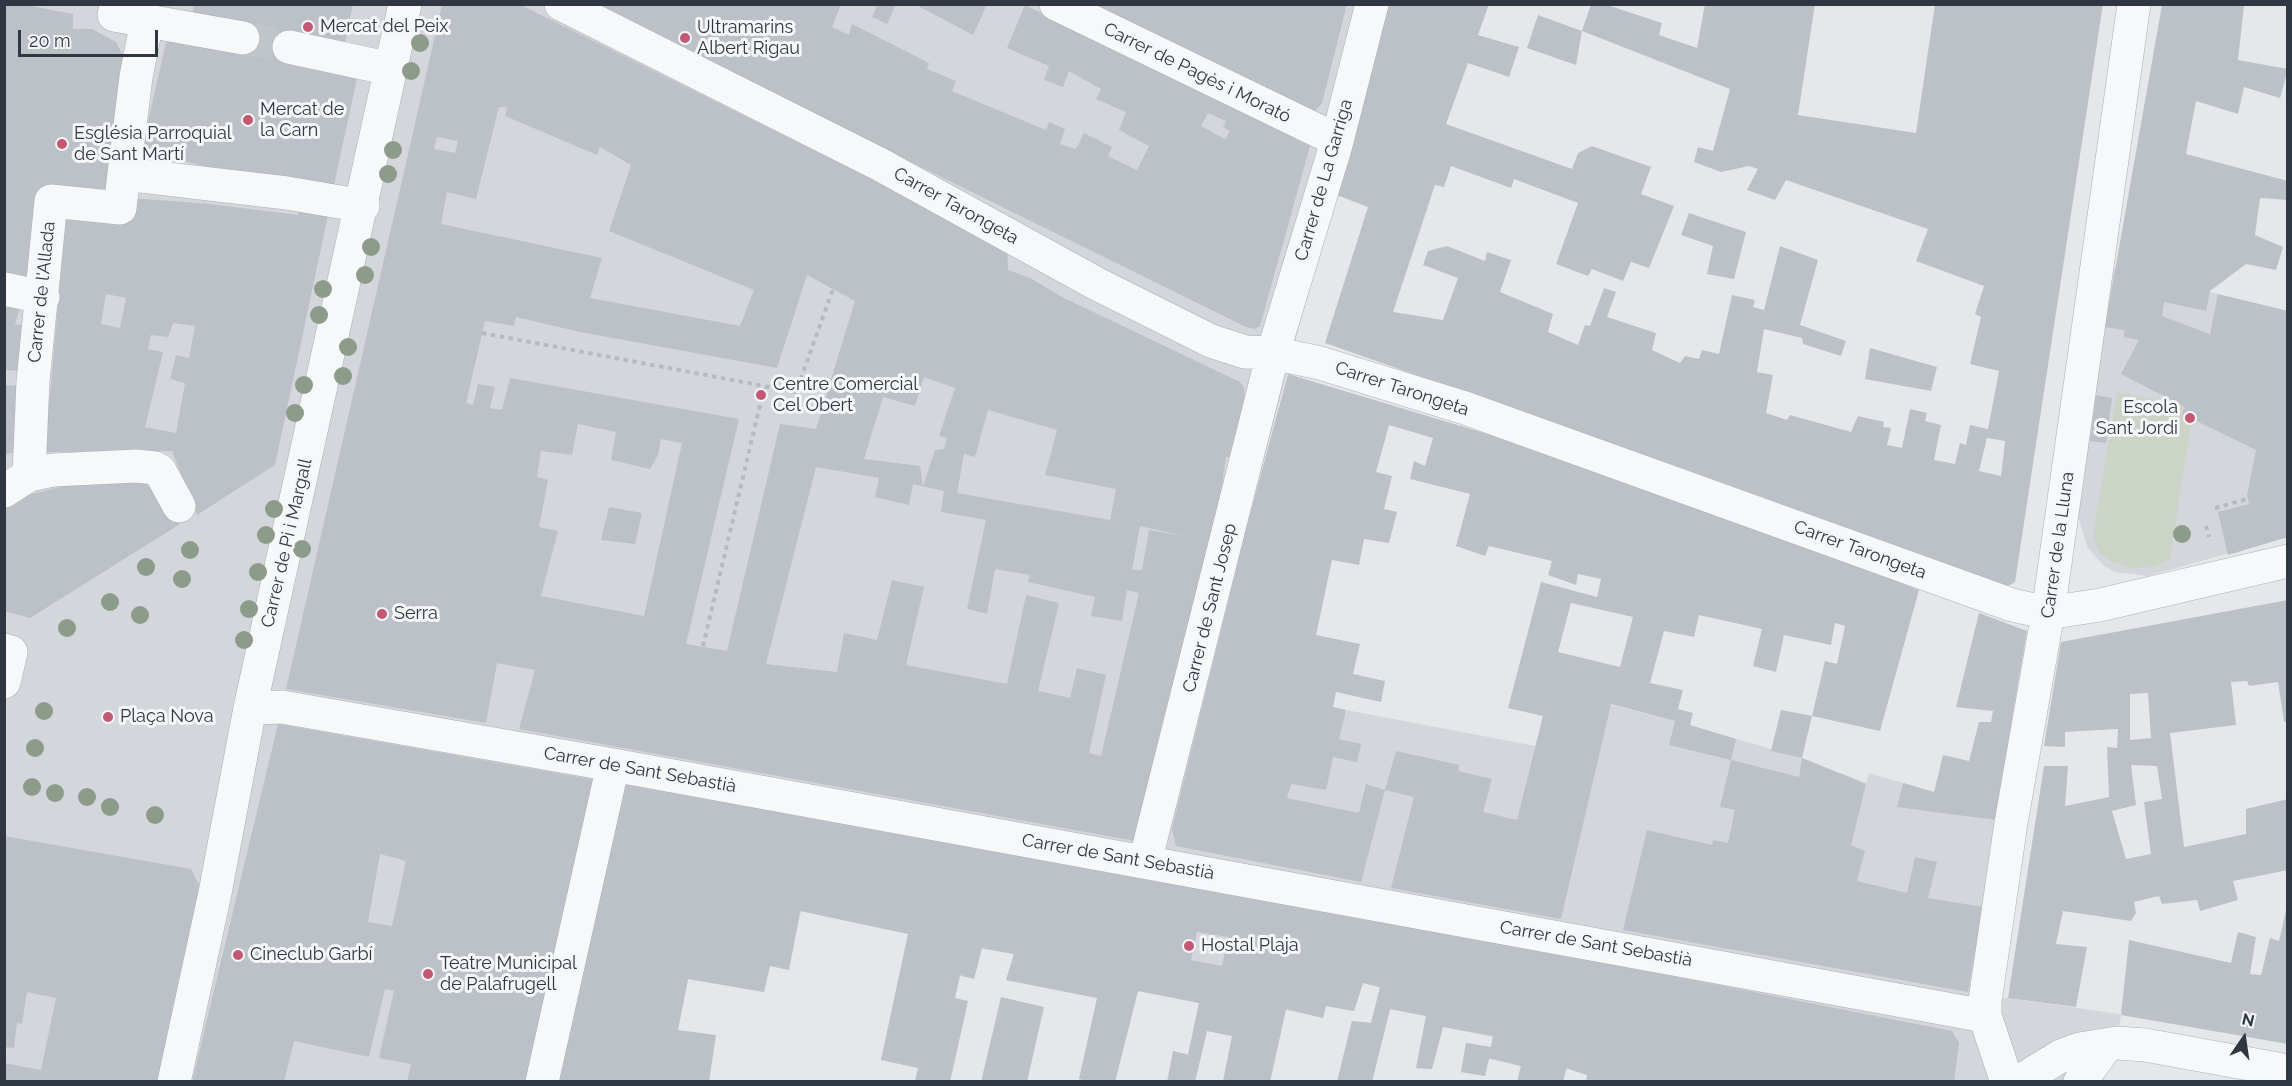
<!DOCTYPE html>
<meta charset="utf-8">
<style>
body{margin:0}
#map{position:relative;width:2292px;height:1086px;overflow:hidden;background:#e5e8eb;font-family:Raleway,sans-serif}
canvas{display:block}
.frame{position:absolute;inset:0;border:6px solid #2e3742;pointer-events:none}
.north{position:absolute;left:2214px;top:1008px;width:60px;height:60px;-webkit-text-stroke:4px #f4f6f8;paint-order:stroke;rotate:13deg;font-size:16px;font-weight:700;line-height:24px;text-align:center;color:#2e3742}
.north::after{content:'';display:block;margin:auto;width:21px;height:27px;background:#2e3742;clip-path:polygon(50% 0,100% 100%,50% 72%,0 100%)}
.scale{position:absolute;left:18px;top:30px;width:140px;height:27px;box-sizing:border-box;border:3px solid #2e3742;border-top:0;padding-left:8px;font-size:18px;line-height:21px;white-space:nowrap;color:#2e3742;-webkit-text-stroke:4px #f4f6f8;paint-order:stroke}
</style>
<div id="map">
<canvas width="2292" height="1086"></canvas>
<div class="frame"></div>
<div class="north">N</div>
<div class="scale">20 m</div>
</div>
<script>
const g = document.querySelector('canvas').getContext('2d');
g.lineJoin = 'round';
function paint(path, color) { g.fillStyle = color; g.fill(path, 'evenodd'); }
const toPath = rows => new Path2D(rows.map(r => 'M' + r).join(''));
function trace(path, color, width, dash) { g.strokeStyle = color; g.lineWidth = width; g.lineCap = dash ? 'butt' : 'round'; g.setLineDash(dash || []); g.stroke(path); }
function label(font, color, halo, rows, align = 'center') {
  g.font = font + ' Raleway,sans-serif'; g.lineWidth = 6; g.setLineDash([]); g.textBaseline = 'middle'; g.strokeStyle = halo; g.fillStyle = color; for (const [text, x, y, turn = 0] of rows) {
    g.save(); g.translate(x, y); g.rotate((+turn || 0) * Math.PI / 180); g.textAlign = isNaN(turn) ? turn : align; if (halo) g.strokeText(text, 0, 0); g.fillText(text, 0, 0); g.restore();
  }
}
const built = toPath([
 [5,4,1384,5,1243,540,1210,676,1346,710,1536,746,1549,689,1675,721,1802,758,1866,783,1869,773,1934,792,1930,810,2011,823,1985,1001,2008,998,2119,1014,2121,1015,2117,1043,2090,1081,1586,1082,1587,1075,1567,1069,1563,1081,1517,1082,1521,1066,1489,1059,1485,1076,1461,1072,1466,1043,1491,1047,1493,1037,1443,1027,1432,1069,1416,1068,1426,1016,1390,1009,1372,1081,1337,1081,1352,1021,1371,1023,1380,988,1363,983,1354,1011,1326,1006,1323,1018,1286,1010,1270,1081,1223,1081,1232,1036,1207,1031,1195,1081,1173,1051,1188,1054,1199,1003,1138,991,1115,1081,1097,998,1006,980,1014,954,982,949,974,979,960,976,955,998,915,1081,918,1068,881,1060,908,934,801,911,789,970,770,966,764,992,688,979,678,1030,573,1015,528,1081,5,1082],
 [2114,269,2218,294,2287,537,2148,576,2115,572,2104,566,2087,547,2077,512]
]);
const green = toPath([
 [2117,392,2185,407,2182,414,2192,419,2170,559,2155,567,2130,568,2111,561,2099,552,2093,537]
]);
const building = toPath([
 [194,4,353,4,345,43,358,74,332,194,141,152,167,38,246,23,193,12],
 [590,4,841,4,832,27,849,35,852,24,866,31,929,63,927,69,956,81,952,91,1046,130,1049,122,1065,129,1060,144,1076,149,1084,133,1112,147,1108,156,1137,170,1149,146,1119,130,1126,112,1096,99,1101,89,1069,71,1063,87,1044,80,1049,66,1007,48,1025,5,1310,146,1260,326,1254,329,1246,327],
 [1208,113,1226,121,1223,127,1230,131,1225,139,1201,126],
 [878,4,896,4,887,24,872,17],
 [921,4,987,4,973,35,920,7],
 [1086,4,1347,4,1322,103,1312,114],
 [1384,4,1489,4,1478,35,1519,47,1509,77,1468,63,1446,124,1572,169,1578,153,1592,146,1651,167,1641,194,1674,206,1649,268,1631,262,1623,281,1592,269,1588,276,1556,264,1578,203,1514,179,1511,188,1451,166,1444,187,1435,185,1393,312,1443,320,1458,278,1423,265,1428,251,1447,246,1485,261,1487,252,1511,260,1500,292,1553,314,1548,332,1578,345,1585,325,1590,326,1604,288,1616,292,1607,317,1656,333,1652,350,1680,363,1685,356,1699,359,1702,350,1719,354,1732,295,1755,300,1753,307,1764,310,1780,246,1818,260,1800,325,1846,341,1841,356,1803,344,1802,338,1764,329,1757,372,1773,375,1766,413,1787,420,1790,415,1851,432,1858,416,1884,422,1883,427,1891,428,1887,445,1902,448,1910,409,1927,413,1925,421,1941,425,1934,460,1955,464,1960,443,1966,445,1970,425,1988,429,1999,371,1970,364,1981,317,1975,314,1984,286,1916,261,1928,229,1786,180,1775,200,1747,190,1758,169,1749,166,1721,172,1694,162,1698,147,1713,151,1730,89,1582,31,1576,65,1527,48,1538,15,1582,31,1591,4,1604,4,1662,23,1659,35,1697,48,1705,4,1815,4,1798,115,1916,133,1935,4,2103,4,2015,582,2008,586,1693,472,1325,343,1368,207,1334,194],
 [1987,438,2005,441,2001,476,1979,471],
 [4,5,26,5,73,14,73,29,92,29,116,42,130,70,113,199,40,190,31,285,4,281],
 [442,5,521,5,1007,246,1008,270,1030,278,1062,297,1240,382,1244,388,1246,411,1235,457,1226,457,1219,508,1135,841,519,729,535,670,497,663,486,723,286,689],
 [499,107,507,107,505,116,597,155,600,147,631,165,609,231,754,290,740,326,590,298,602,258,441,224,447,192,476,199],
 [437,137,458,141,455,153,434,149],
 [807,275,855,301,816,429,780,424,727,651,686,644,739,419,510,378,502,410,490,408,495,387,478,384,473,405,466,403,485,321,514,326,516,317,580,332,777,368],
 [924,377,955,388,939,436,947,438,944,449,935,450,923,486,920,466,864,459,883,397,915,406],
 [988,410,1057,430,1045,475,1116,489,1110,520,957,493,964,454,975,457],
 [578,424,616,432,611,460,650,469,658,455,661,439,682,443,644,616,541,596,558,531,539,527,548,480,537,477,541,451,572,455],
 [816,467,879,478,875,497,909,505,913,484,944,491,941,512,986,520,967,609,987,614,995,569,1030,575,1028,582,1095,597,1091,616,1122,621,1127,590,1139,593,1101,756,1089,753,1106,675,1077,668,1070,698,1038,691,1059,603,1026,595,1007,684,906,665,924,587,892,580,877,640,844,633,837,672,766,664],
 [1140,526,1184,536,1149,530,1142,570,1132,570],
 [2162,5,2244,5,2238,60,2288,69,2280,98,2244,87,2238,114,2196,101,2186,154,2288,181,2288,200,2260,198,2255,235,2283,247,2276,270,2246,264,2210,291,2206,311,2164,302,2162,316,2210,334,2218,294,2288,311,2288,537,2228,555,2218,512,2249,504,2247,495,2256,450,2182,414,2185,407,2121,374,2139,340,2124,337,2124,330,2105,327],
 [302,197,330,206,275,465,197,515,172,451,45,452,66,213,131,198,210,204,298,215],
 [106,294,126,298,120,328,101,324],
 [173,323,195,326,189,358,176,355,170,379,185,383,176,433,145,427,163,352,148,349,151,335,168,337],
 [1689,213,1746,232,1734,279,1707,274,1713,246,1681,235],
 [4,296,22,299,15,324,28,327,23,371,4,370],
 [1870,348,1937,367,1931,391,1865,379],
 [1288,374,1484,433,1790,541,1919,590,1880,731,1812,716,1825,661,1837,664,1845,626,1835,623,1831,645,1784,635,1776,672,1753,666,1762,629,1699,615,1694,637,1664,631,1650,683,1683,690,1678,709,1693,713,1690,725,1736,739,1731,760,1669,745,1675,721,1611,704,1561,919,1391,888,1414,797,1385,790,1396,751,1459,765,1458,771,1492,779,1483,812,1517,820,1543,716,1508,708,1541,582,1597,597,1601,579,1578,574,1576,585,1548,575,1552,561,1489,546,1485,556,1456,546,1470,494,1410,479,1414,461,1425,466,1433,438,1389,425,1376,472,1392,476,1384,509,1397,512,1389,543,1364,539,1359,565,1332,560,1316,635,1360,644,1353,674,1385,681,1381,702,1336,692,1333,707,1346,710,1339,739,1361,744,1357,762,1333,757,1326,790,1291,784,1287,798,1359,813,1366,784,1385,790,1361,882,1176,846,1172,829,1243,540],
 [1571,603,1633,617,1620,667,1558,652],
 [4,385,18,386,18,451,4,455],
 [2096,395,2112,398,2106,443,2090,441],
 [88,480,143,480,180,524,30,618,4,611,4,501],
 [609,507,642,513,635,544,601,540],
 [2288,600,2288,722,2284,722,2278,682,2249,686,2247,681,2231,682,2236,725,2170,733,2184,847,2246,834,2246,809,2288,799,2288,870,2233,881,2238,900,2200,911,2197,900,2162,904,2159,896,2134,902,2136,913,2131,921,2063,911,2056,944,2087,947,2076,1007,2008,998,2044,766,2068,766,2065,806,2109,797,2107,747,2117,748,2118,729,2065,732,2065,747,2044,746,2061,642],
 [2148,693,2151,738,2130,740,2130,694],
 [2131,765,2157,766,2162,799,2144,802,2151,854,2126,859,2112,811,2136,805],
 [1979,613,2027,631,1995,820,1897,807,1903,783,1934,792,1943,755,1969,761,1979,722,1991,722,1993,711,1956,707],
 [1781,710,1812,716,1802,758,1866,784,1851,845,1865,851,1857,881,1907,893,1915,857,1937,862,1928,898,1983,907,1968,992,1623,930,1647,830,1712,845,1713,840,1728,843,1735,810,1720,807,1731,760,1799,777,1802,758,1771,751],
 [278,724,596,780,528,1082,407,1082,411,1064,379,1058,394,991,385,989,369,1057,294,1041,284,1082,192,1082],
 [380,854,406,861,392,926,368,922],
 [623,784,1647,971,1952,1031,1959,1043,1954,1082,1586,1082,1587,1075,1566,1068,1563,1082,1517,1082,1521,1066,1489,1058,1485,1076,1461,1072,1466,1043,1491,1047,1493,1036,1443,1027,1432,1069,1416,1068,1426,1016,1390,1009,1372,1082,1337,1082,1352,1021,1371,1023,1380,987,1363,983,1354,1011,1326,1006,1323,1018,1286,1009,1270,1082,1223,1082,1232,1036,1207,1031,1195,1082,1167,1082,1173,1051,1188,1055,1199,1003,1138,991,1115,1082,1093,1082,1079,1079,1097,998,1006,980,1014,954,982,948,974,979,960,975,955,998,968,1001,950,1082,915,1082,918,1068,881,1060,908,934,800,911,789,970,770,966,764,992,688,979,678,1030,716,1035,709,1082,556,1082],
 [1197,932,1228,937,1222,966,1191,960],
 [4,836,191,869,202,891,158,1082,4,1082,4,1063,41,1070,56,998,27,992,22,1024,17,1023,14,1048,4,1047],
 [2287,906,2288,1044,2121,1015,2129,940,2231,963,2238,932,2256,937,2250,974,2261,975,2270,938,2279,941],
 [1001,997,1044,1007,1027,1082,981,1082]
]);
const pedestrianTunnel = toPath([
 [243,38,289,47]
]);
const path = toPath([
 [482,333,796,392,833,289],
 [2215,508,2247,499],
 [2206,526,2209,537],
 [703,646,764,388]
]);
const pedestrian = toPath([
 [117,4,114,15,243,38],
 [289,47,391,69],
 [124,174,136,77,147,21],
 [4,289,43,297],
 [29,475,33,381,51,201,120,208,124,174,287,193,363,206],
 [4,491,29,475,53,470,136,466,155,468,160,471,179,506],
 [4,650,11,652,4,682]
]);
const minor = toPath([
 [561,4,881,165,1097,284,1211,341,1245,352,1273,353,1320,363,1465,408,2012,605,2048,613,2100,605,2288,561],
 [1056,4,1337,140],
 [250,708,282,707,613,765,1985,1016],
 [1145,862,1273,353,1336,145,1372,4],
 [174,1082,215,893,250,708,405,4],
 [542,1082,613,765],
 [2007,1082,1985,1016,1985,1001,2011,823,2048,613,2134,4],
 [2018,1082,2061,1056,2080,1049,2117,1043,2145,1045,2288,1071],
 [2080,1082,2107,1045]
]);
const trees = [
 [420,43],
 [411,71],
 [393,150],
 [388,174],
 [371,247],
 [365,275],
 [323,289],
 [319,315],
 [348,347],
 [343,376],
 [304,385],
 [295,413],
 [274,509],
 [2182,534],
 [266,535],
 [302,549],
 [190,550],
 [146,567],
 [258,572],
 [182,579],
 [110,602],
 [249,609],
 [140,615],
 [67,628],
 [244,640],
 [44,711],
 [35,748],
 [32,787],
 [55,793],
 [87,797],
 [110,807],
 [155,815]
];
const markers = [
 [308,27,6,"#c25871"],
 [685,38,6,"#c25871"],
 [248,120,6,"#c25871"],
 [62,144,6,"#c25871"],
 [761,395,6,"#c25871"],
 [2190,418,6,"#c25871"],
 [382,614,6,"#c25871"],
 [108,717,6,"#c25871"],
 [1189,946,6,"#c25871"],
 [238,955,6,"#c25871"],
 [428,974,6,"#c25871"]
];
const poiNames = [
 ["Mercat del Peix",320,27],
 ["Ultramarins",697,28],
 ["Albert Rigau",697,49],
 ["Mercat de",260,110],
 ["la Carn",260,131],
 ["Església Parroquial",74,134],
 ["de Sant Martí",74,155],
 ["Centre Comercial",773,385],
 ["Cel Obert",773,406],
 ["Escola",2178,408,"right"],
 ["Sant Jordi",2178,429,"right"],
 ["Serra",394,614],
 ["Plaça Nova",120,717],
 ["Hostal Plaja",1201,946],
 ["Cineclub Garbí",250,955],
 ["Teatre Municipal",440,964],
 ["de Palafrugell",440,985]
];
const streetNames = [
 ["Carrer de Pagès i Morató",1197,73,26],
 ["Carrer de La Garriga",1324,180,-74],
 ["Carrer Tarongeta",956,206,29],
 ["Carrer de l'Allada",42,292,-84],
 ["Carrer Tarongeta",1402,389,18],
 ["Carrer de Pi i Margall",287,543,-77],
 ["Carrer de la Lluna",2058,545,-82],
 ["Carrer Tarongeta",1860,550,20],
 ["Carrer de Sant Josep",1210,608,-76],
 ["Carrer de Sant Sebastià",640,770,10],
 ["Carrer de Sant Sebastià",1118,857,10],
 ["Carrer de Sant Sebastià",1596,944,10]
];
paint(built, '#d3d7dc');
paint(green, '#cbd4c7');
paint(building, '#bcc1c7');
trace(pedestrianTunnel, '#c0c5c9', 33, [33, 16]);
trace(pedestrian, '#aaafb5', 34);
trace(minor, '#aaafb5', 34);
trace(path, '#b7babe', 4, [4.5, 4.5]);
trace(pedestrian, '#f7f8f9', 33);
trace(minor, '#f7f8f9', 33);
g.fillStyle = '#8d9b8b';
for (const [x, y] of trees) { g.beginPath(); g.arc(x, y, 9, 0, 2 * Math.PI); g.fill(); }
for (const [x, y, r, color] of markers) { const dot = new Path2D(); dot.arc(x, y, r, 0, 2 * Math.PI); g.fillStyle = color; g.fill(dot); trace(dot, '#f4f6f8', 2); }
label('18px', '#2e3742', '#f4f6f8', poiNames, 'left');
label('18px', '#2e3742', '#f4f6f8', streetNames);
</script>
